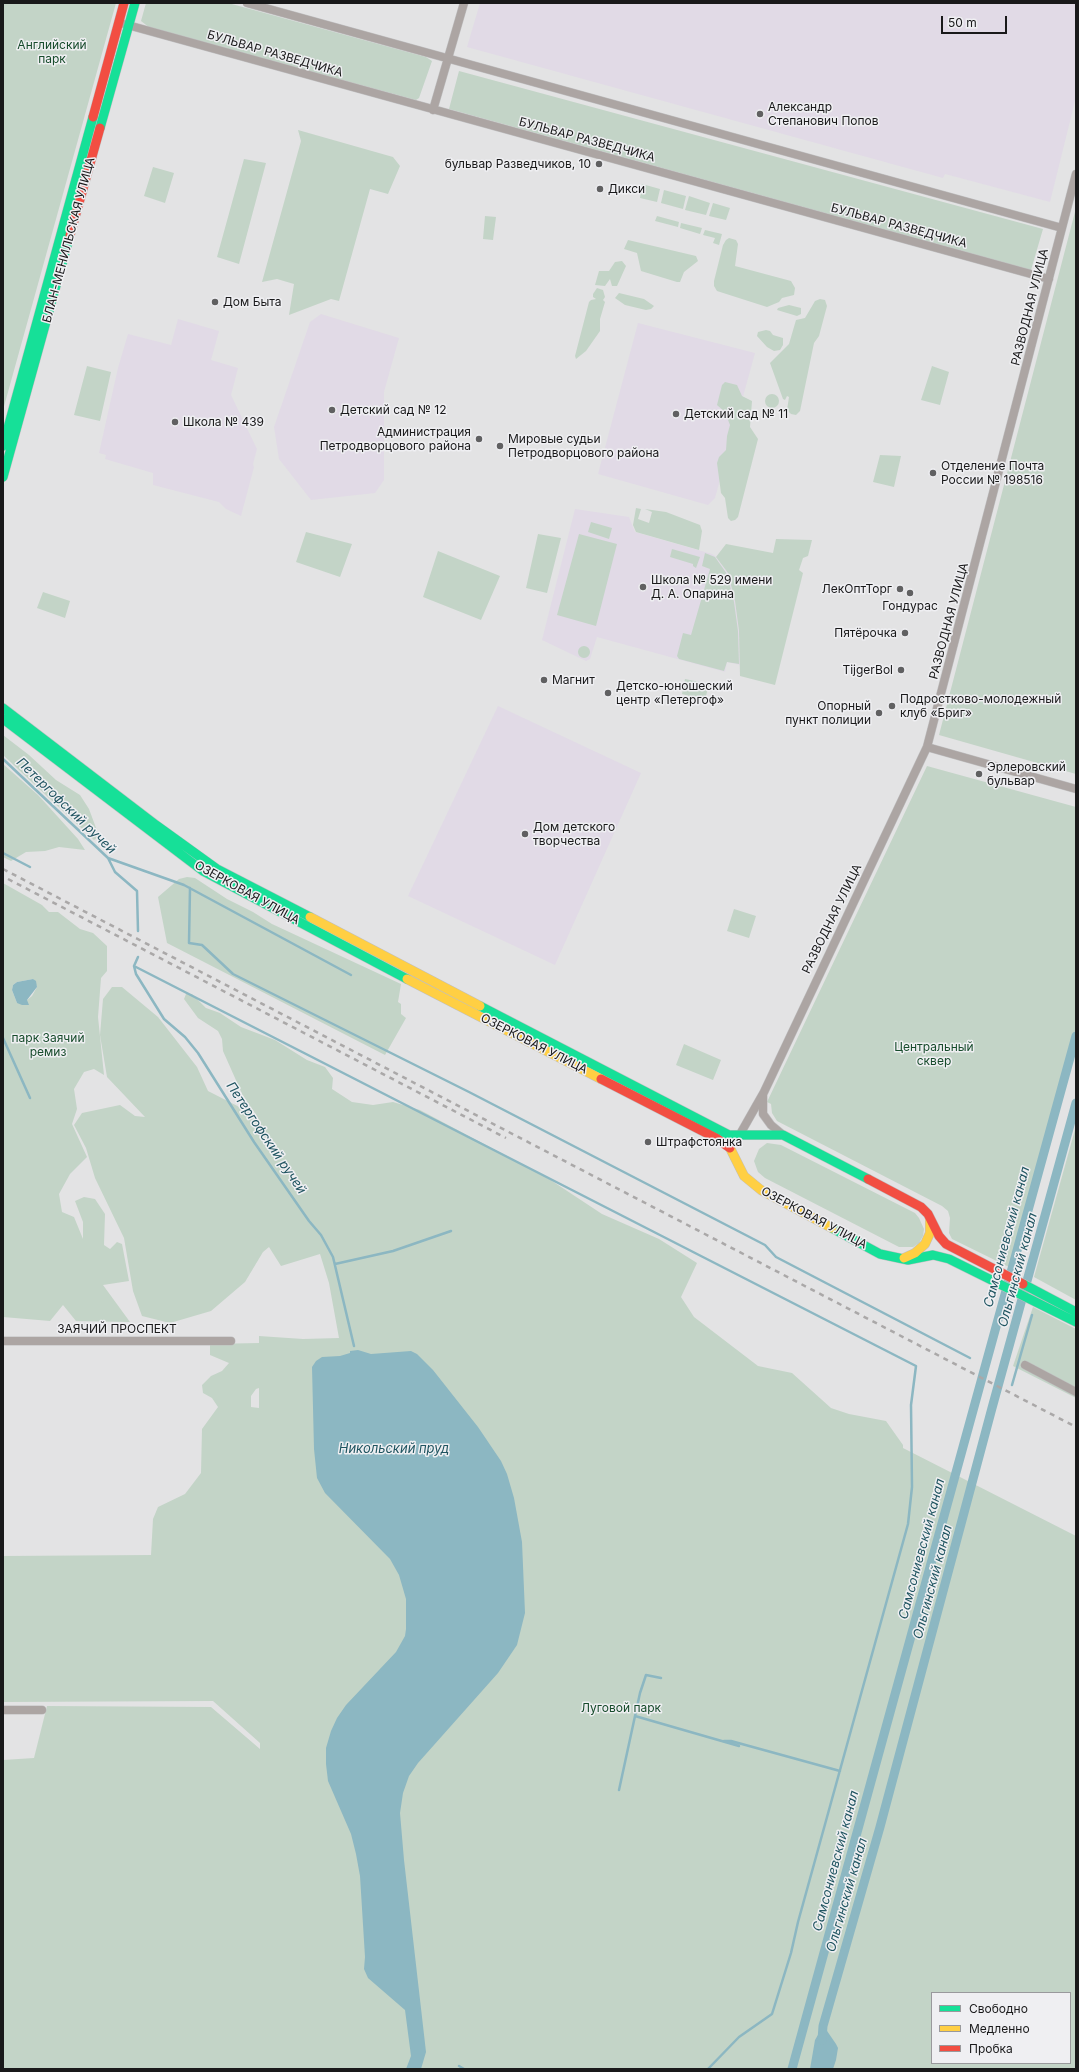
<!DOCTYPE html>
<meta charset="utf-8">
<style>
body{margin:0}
#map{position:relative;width:1079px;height:2072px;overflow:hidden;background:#e3e3e4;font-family:Inter,sans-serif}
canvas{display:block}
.frame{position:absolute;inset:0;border:4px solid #19191a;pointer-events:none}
.legend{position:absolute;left:931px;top:1992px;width:140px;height:72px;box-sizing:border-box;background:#efeff2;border:1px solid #99999c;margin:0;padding:5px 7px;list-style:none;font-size:12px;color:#19191a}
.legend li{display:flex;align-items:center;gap:8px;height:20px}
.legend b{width:20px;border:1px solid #99999c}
.scale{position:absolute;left:941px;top:16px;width:66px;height:18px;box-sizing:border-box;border:2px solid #19191a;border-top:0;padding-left:5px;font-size:12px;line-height:14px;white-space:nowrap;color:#19191a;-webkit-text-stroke:3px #efeff2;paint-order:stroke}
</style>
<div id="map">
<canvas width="1079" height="2072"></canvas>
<div class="frame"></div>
<ul class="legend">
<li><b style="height:5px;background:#16e098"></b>Свободно</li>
<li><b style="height:5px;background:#ffcf43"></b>Медленно</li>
<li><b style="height:5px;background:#f24e42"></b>Пробка</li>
</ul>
<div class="scale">50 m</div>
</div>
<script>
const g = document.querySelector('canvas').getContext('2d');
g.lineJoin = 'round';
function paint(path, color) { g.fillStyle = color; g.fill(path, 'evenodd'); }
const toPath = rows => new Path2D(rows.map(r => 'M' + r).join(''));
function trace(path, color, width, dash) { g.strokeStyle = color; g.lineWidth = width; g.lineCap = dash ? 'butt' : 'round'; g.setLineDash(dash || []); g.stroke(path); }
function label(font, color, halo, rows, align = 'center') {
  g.font = font + ' Inter,sans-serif'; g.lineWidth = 3; g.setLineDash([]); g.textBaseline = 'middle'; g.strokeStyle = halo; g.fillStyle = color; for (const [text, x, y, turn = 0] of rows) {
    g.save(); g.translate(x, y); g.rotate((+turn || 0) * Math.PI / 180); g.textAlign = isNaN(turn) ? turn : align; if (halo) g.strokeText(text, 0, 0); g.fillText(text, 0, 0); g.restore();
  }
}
const education = toPath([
 [480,3,1076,3,1076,97,1050,202,945,174,943,178,467,47],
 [321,314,399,338,384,392,384,480,375,493,311,500,279,459,274,427,310,322],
 [178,319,219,331,211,360,238,368,231,395,257,449,253,464,254,467,241,516,226,509,219,502,153,485,153,473,105,459,106,455,99,453,118,368,128,334,171,345],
 [638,323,755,353,715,498,708,505,598,474],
 [575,509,629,517,635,532,712,554,715,556,728,573,735,601,739,631,740,665,727,662,725,672,597,637,590,659,586,661,542,640],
 [498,706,641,773,555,965,408,896]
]);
const green = toPath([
 [3,3,116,3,3,410],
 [146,3,228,3,426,57,432,61,419,98,416,100,150,28,141,21],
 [459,71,1043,229,1031,270,449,109],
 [298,130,393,157,400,166,388,194,370,189,339,301,331,299,289,315,294,284,277,279,262,282,301,141],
 [244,159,266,163,239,264,217,257],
 [153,167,174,173,165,203,144,196],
 [642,184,660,189,657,202,640,198],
 [664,190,686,196,683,209,661,203],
 [689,196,710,203,706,215,685,210],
 [713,203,730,208,726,220,709,216],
 [1076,208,1076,774,939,735],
 [485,216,496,217,493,240,483,239],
 [657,216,679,222,678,227,655,221],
 [681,223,702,228,700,234,680,228],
 [705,230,722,234,719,245,713,243,715,238,703,235],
 [729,238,736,240,738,244,735,266,791,281,795,288,794,295,782,298,779,302,767,307,717,291,714,286,714,281,723,245,726,240],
 [628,240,696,256,698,261,684,272,680,282,677,282,641,271,637,253,624,249],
 [622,261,626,266,617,286,612,286,610,279,605,286,595,285,599,271,609,271,615,262],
 [597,288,603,290,605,297,603,300,605,302,600,319,600,331,586,351,576,359,575,356,589,302,591,300,596,299,593,297,593,294],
 [619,293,644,299,654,306,651,309,646,310,625,305,615,298],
 [820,299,825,300,827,306,819,336,814,343,800,411,796,415,791,414,787,410,789,397,787,396,785,400,783,399,770,363,789,344,796,320,805,318,815,301],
 [789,305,801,308,801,314,797,316,777,310,778,308],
 [766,330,770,331,773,335,783,338,783,345,780,350,774,351,767,347,757,336,758,332],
 [87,366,111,372,100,421,74,415],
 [932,366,949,372,940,405,921,400],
 [725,382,737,385,742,396,752,401,750,427,758,439,738,517,735,520,731,521,728,518,725,498,721,493,717,463,719,457,726,450,727,436,730,425,725,412,717,405,722,385],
 '765 401a7 7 0 1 1 14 0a7 7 0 1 1-14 0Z',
 [880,455,901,456,894,487,873,482],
 [636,508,641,509,638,519,649,523,652,512,645,509,666,512,700,525,702,531,699,550,636,532,633,525],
 [591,522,612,528,609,539,588,532],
 [306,532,352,544,340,577,296,562],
 [538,534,561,538,547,593,526,588],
 [579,534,617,544,596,626,557,615],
 [776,539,812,540,808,556,803,558,799,570,803,573,775,685,740,676,739,631,735,601,728,573,716,557,726,544,773,553],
 [672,549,700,557,696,568,693,566,693,564,670,557],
 [438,551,500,576,481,620,423,597],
 [705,553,715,557,727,574,734,602,738,631,739,664,727,662,724,671,679,659,677,656,683,633,691,635,710,569,702,566],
 [43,592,70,601,65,618,37,608],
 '578 652a6 6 0 1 1 12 0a6 6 0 1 1-12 0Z',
 [685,679,709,684,705,700,682,694],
 [3,735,29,755,56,780,80,795,89,809,99,836,94,840,3,755],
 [3,764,38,795,78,839,85,850,59,847,45,851,26,852,11,861,3,857],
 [927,766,1076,807,1076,1027,1011,1268,952,1239,949,1233,950,1218,948,1211,942,1206,777,1121,772,1113,771,1104,767,1102],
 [187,877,195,878,227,899,253,912,272,924,401,984,398,1002,401,1004,401,1014,406,1018,385,1055,167,943,158,897,179,879],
 [3,883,42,905,49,912,58,912,80,929,93,933,107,946,107,971,101,978,98,1017,104,1075,94,1069,84,1072,74,1089,77,1109,72,1124,87,1157,70,1174,59,1194,62,1212,74,1217,83,1239,83,1222,75,1201,84,1197,95,1199,105,1214,104,1245,110,1249,117,1242,122,1244,129,1281,103,1285,130,1322,76,1321,63,1305,50,1321,3,1317],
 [33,979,37,987,32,996,27,1000,17,1003,12,990,13,985,17,982],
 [734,909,756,916,749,938,727,931],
 [112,987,122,987,158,1017,197,1067,208,1091,257,1116,243,1096,223,1051,222,1039,218,1031,198,1018,184,999,186,994,192,994,206,1008,220,1013,241,1027,275,1040,307,1060,325,1067,333,1078,332,1089,352,1102,373,1105,393,1102,420,1110,546,1177,602,1214,659,1239,697,1263,681,1297,694,1317,758,1366,792,1373,831,1408,849,1414,886,1421,903,1445,903,1448,1076,1536,1076,2069,3,2069,3,1760,34,1758,47,1706,211,1707,260,1749,260,1743,213,1701,3,1702,3,1556,151,1555,153,1519,158,1507,185,1494,201,1473,202,1429,218,1407,212,1398,203,1393,202,1385,211,1376,222,1371,229,1363,210,1355,210,1344,259,1343,259,1336,303,1339,339,1338,329,1283,320,1254,281,1266,269,1247,263,1252,245,1282,211,1311,170,1323,142,1316,133,1291,124,1238,95,1178,86,1148,74,1125,82,1113,120,1105,135,1116,145,1117,107,1077,100,1035,103,999],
 [259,1388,259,1408,251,1407,251,1396,256,1389],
 [932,1993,1070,1993,1070,2063,932,2063],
 [684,1044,721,1060,713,1080,676,1065],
 [1076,1126,1076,1300,1034,1277],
 [767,1143,781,1145,915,1213,919,1218,924,1229,923,1236,919,1243,913,1247,899,1247,765,1178,758,1172,754,1161,759,1149],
 [1033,1307,1076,1329,1076,1398,1013,1366]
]);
const water = toPath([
 [33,979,36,981,37,987,27,1000,29,1005,22,1005,17,1003,12,990,13,985,17,982],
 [358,1350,371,1354,411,1351,417,1354,433,1370,478,1427,501,1461,507,1474,514,1498,522,1542,525,1613,517,1645,498,1673,418,1763,409,1776,403,1793,400,1813,404,1860,426,2052,421,2069,406,2069,411,2056,405,2010,368,1978,364,1969,365,1957,360,1876,356,1854,351,1834,328,1781,326,1764,326,1748,331,1731,337,1718,346,1705,396,1652,405,1636,406,1629,406,1599,399,1575,390,1559,325,1493,317,1478,314,1449,312,1367,316,1361,322,1357,340,1356,350,1353,350,1351],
 [822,2028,825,2028,836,2044,838,2048,836,2060,833,2069,810,2069,815,2040]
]);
const stream = toPath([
 [3,759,108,858,115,872,137,891,138,931],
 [3,853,30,867],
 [108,858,184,885,351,975],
 [190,888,189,943,202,945,233,974,469,1092,765,1245,776,1257,970,1358],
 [138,957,134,966,136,974,164,1019,185,1037,198,1053,254,1142,309,1221,321,1235,333,1257,354,1346],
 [134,966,916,1366,911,1405,912,1487,908,1524,798,1922,791,1953,772,2014,739,2037,708,2069],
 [3,1038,30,1098],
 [335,1264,393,1251,451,1231],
 [1012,1385,1032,1315],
 [635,1716,739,1746],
 [724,1741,731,1741,840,1771],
 [619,1790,640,1693,646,1675,661,1678],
 [459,2066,464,2069]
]);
const canal = toPath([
 [822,2040,823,2026,880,1827,992,1408,1076,1103],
 [792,2069,1076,1036]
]);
const street = toPath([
 [247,3,1062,228],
 [124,24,1049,279],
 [433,110,464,3],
 [927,747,1076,789],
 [763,1094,763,1114,771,1125,783,1135],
 [739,1136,764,1092,927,747,1076,174],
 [3,1341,231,1341],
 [1025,1365,1076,1392],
 [3,1710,42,1710]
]);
const fast = toPath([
 [100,128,135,3],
 [3,446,93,117],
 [3,477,70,235],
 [3,708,156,825,217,869,310,917],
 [3,719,203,871,407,979],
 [480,1006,729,1135,783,1135,868,1179],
 [832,1228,880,1254,908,1260,933,1255,949,1259,1076,1322],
 [1023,1284,1076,1312]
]);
const slow = toPath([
 [310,917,480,1006],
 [407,979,601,1079],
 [730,1148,744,1176,761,1190,832,1228],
 [904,1258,915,1253,925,1244,930,1233,930,1220]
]);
const jam = toPath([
 [93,117,124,3],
 [70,235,100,128],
 [601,1079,716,1138,730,1148],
 [868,1179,921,1207,928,1214,939,1236,946,1244,1023,1284]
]);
const rail = toPath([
 [3,869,1076,1427],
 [8,879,506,1138]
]);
const markers = [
 [760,114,4,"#606061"],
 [599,164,4,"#606061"],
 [600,189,4,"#606061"],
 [215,302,4,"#606061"],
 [332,410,4,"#606061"],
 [676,414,4,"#606061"],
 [175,422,4,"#606061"],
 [479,439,4,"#606061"],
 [500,446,4,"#606061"],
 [933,473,4,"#606061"],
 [643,587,4,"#606061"],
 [900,589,4,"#606061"],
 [910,593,4,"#606061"],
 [905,633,4,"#606061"],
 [901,670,4,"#606061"],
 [544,680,4,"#606061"],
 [608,693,4,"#606061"],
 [892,706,4,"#606061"],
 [879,713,4,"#606061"],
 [979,774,4,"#606061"],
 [525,834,4,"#606061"],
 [648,1142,4,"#606061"]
];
const parkNames = [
 ["Английский",52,45],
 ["парк",52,59],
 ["парк Заячий",48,1038],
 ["ремиз",48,1052],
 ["Центральный",934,1047],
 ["сквер",934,1061],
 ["Луговой парк",621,1708]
];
const streetNames = [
 ["БУЛЬВАР РАЗВЕДЧИКА",275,54,16],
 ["БУЛЬВАР РАЗВЕДЧИКА",587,140,15],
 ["БУЛЬВАР РАЗВЕДЧИКА",899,226,15],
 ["БЛАН-МЕНИЛЬСКАЯ УЛИЦА",69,240,-75],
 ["РАЗВОДНАЯ УЛИЦА",1030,307,-76],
 ["РАЗВОДНАЯ УЛИЦА",949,621,-75],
 ["ОЗЕРКОВАЯ УЛИЦА",247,893,29],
 ["РАЗВОДНАЯ УЛИЦА",832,919,-64],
 ["ОЗЕРКОВАЯ УЛИЦА",534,1044,27],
 ["ОЗЕРКОВАЯ УЛИЦА",814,1218,28],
 ["ЗАЯЧИЙ ПРОСПЕКТ",117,1329]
];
const poiNames = [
 ["Александр",768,107],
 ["Степанович Попов",768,121],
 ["бульвар Разведчиков, 10",591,164,"right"],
 ["Дикси",608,189],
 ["Дом Быта",223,302],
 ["Детский сад № 12",340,410],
 ["Детский сад № 11",684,414],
 ["Школа № 439",183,422],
 ["Администрация",471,432,"right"],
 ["Петродворцового района",471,446,"right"],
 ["Мировые судьи",508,439],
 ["Петродворцового района",508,453],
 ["Отделение Почта",941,466],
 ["России № 198516",941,480],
 ["Школа № 529 имени",651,580],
 ["Д. А. Опарина",651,594],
 ["ЛекОптТорг",892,589,"right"],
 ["Гондурас",910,606,"center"],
 ["Пятёрочка",897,633,"right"],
 ["TijgerBol",893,670,"right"],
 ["Магнит",552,680],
 ["Детско-юношеский",616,686],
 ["центр «Петергоф»",616,700],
 ["Подростково-молодежный",900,699],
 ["клуб «Бриг»",900,713],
 ["Опорный",871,706,"right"],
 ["пункт полиции",871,720,"right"],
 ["Эрлеровский",987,767],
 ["бульвар",987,781],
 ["Дом детского",533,827],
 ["творчества",533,841],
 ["Штрафстоянка",656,1142]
];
const waterNames = [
 ["Петергофский ручей",66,806,44],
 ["Петергофский ручей",266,1138,56],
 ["Самсониевский канал",1007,1237,-75],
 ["Ольгинский канал",1018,1270,-75],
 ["Никольский пруд",394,1449],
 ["Самсониевский канал",922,1549,-75],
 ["Ольгинский канал",933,1582,-75],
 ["Самсониевский канал",836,1861,-75],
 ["Ольгинский канал",847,1895,-74]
];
paint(education, '#e1dae6');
paint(green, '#c3d4c7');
paint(water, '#8cb7c2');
trace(stream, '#8cb7c2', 2.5);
trace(canal, '#8cb7c2', 9);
trace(street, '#bfbfc0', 9);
trace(fast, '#bfbfc0', 10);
trace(slow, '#bfbfc0', 10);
trace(jam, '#bfbfc0', 10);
trace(street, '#aca5a3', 8);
trace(fast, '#16e098', 9);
trace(slow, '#ffcf43', 9);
trace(jam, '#f24e42', 9);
trace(rail, '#aaa8a8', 2.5, [5, 5]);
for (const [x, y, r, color] of markers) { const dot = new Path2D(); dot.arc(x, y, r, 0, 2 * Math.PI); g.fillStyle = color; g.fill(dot); trace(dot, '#efeff2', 1.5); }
label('12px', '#164b2b', '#efeff2', parkNames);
label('12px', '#19191a', '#efeff2', streetNames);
label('12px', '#19191a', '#efeff2', poiNames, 'left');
label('italic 13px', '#1f5460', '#efeff2', waterNames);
</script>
